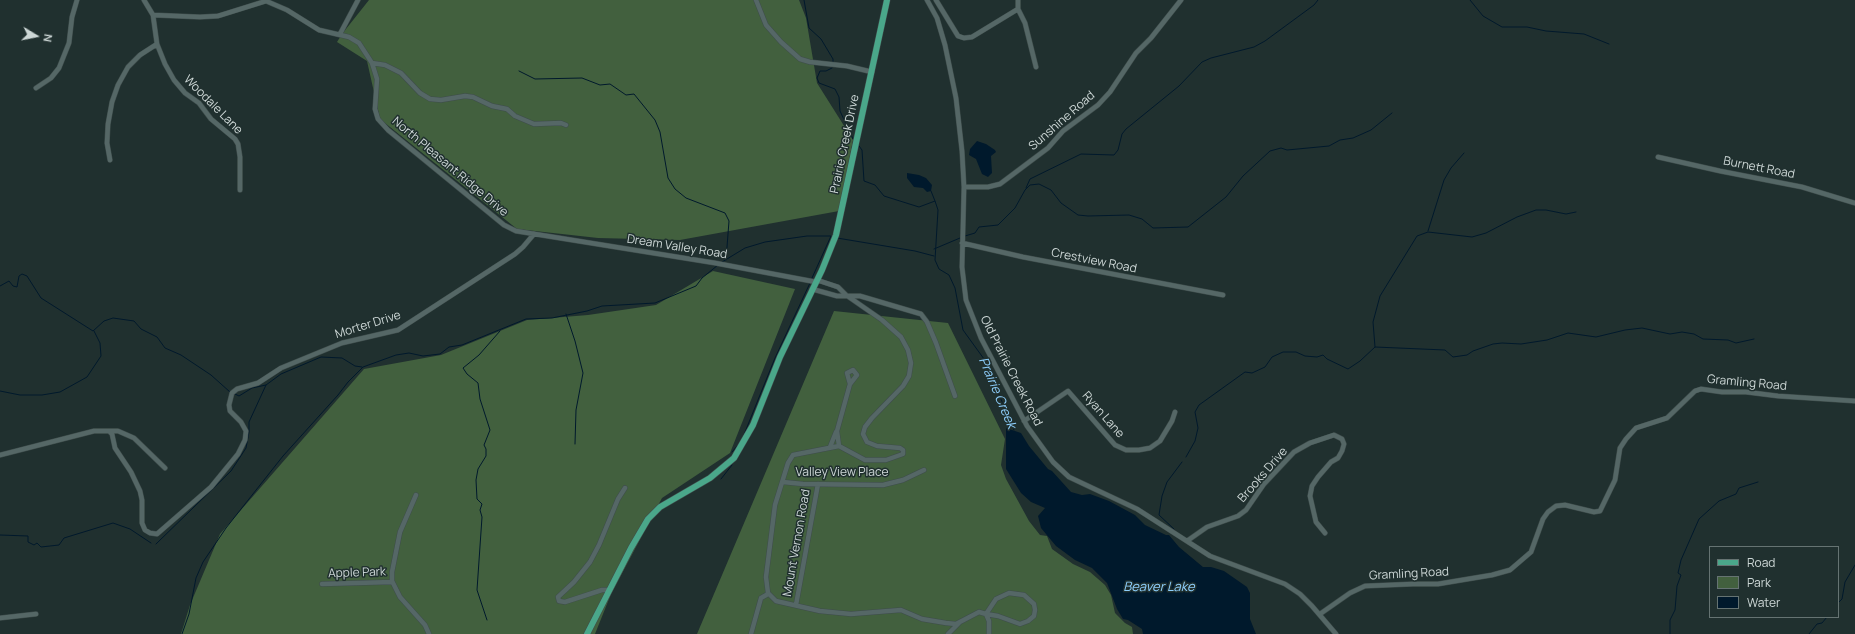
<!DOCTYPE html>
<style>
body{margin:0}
#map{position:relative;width:1855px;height:634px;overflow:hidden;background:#20302f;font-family:Manrope,sans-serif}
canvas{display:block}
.legend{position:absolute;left:1709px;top:546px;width:130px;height:72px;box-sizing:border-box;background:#20302f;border:1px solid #657372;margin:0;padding:5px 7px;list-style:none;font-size:12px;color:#cdd7d6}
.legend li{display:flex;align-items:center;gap:8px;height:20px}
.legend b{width:20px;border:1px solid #657372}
.north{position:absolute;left:16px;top:16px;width:40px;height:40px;-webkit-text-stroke:3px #20302f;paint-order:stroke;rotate:100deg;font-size:11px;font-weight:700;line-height:16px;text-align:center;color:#cdd7d6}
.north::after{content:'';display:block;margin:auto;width:14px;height:18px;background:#cdd7d6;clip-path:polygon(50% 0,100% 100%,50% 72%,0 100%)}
</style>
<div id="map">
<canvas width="1855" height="634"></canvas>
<ul class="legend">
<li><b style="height:5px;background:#4aa78a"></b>Road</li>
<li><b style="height:11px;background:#42603e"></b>Park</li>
<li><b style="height:11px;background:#00192c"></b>Water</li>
</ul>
<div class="north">N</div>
</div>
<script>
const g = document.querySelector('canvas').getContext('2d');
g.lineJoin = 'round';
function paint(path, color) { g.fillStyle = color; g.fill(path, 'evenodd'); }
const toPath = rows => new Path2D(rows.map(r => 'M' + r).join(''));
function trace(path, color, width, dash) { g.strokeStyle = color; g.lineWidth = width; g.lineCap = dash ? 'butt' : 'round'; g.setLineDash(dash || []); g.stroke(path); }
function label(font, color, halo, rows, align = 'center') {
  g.font = font + ' Manrope,sans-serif'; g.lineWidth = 3; g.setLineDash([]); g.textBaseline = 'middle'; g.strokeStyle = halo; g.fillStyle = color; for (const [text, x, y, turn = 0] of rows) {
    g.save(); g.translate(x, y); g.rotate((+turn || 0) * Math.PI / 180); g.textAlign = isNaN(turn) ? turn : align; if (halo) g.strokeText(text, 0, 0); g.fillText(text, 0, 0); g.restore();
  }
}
const green = toPath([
 [369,0,799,0,806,18,817,83,853,140,839,211,680,240,598,238,517,229,380,119,367,61,337,42,342,34],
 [713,271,795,289,730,453,662,498,611,594,595,634,181,634,190,605,220,534,364,369,441,355,527,320,588,315,656,305],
 [834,311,948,323,1005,439,1001,465,1006,479,1029,521,1040,535,1047,536,1052,549,1073,564,1090,572,1105,585,1111,595,1115,613,1125,623,1132,627,1133,634,697,634]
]);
const water = toPath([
 [977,141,986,144,995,150,996,152,991,156,992,173,988,177,982,174,976,159,969,155,970,149],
 [907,173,919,175,926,178,932,185,931,191,927,192,923,188,914,187,907,178],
 [1006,428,1021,433,1029,446,1048,469,1052,471,1071,492,1082,495,1090,494,1109,501,1135,515,1145,525,1166,535,1169,535,1179,547,1203,567,1211,567,1224,571,1247,587,1250,593,1250,619,1256,634,1143,634,1142,629,1128,620,1123,619,1117,609,1107,583,1092,568,1075,560,1056,546,1041,528,1038,516,1045,508,1031,502,1021,493,1006,469]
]);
const stream = toPath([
 [804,0,809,28,821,39,833,59,833,62],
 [1470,0,1483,16,1502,27,1527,27,1546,31,1584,34,1609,44],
 [832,68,826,71,820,71,817,78,819,83,835,89,839,97,840,111,853,139],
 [519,71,535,79,582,78,600,85,610,84,626,95,634,94,655,120,660,132,668,178,675,189,686,198,725,213,729,221,726,260],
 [859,146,862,150,864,181,875,185,884,196,919,207,935,201,938,210,935,260,939,269,949,275,955,288,963,330,984,359,1014,430],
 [1026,188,1030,179,1081,154,1114,155,1118,150,1122,134,1126,129,1179,86,1202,62,1211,58,1254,47,1265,41,1314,5,1318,0],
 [931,191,935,201],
 [1428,231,1444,180,1451,168,1464,153],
 [965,236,975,233,979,227,998,225,1015,208,1025,190,1030,185,1039,184,1051,190,1061,203,1078,215,1088,216,1129,215,1142,219,1153,228,1188,227,1226,197,1243,176,1270,151,1281,148,1287,150,1329,146,1340,140,1353,138,1371,130,1392,113],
 [837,238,915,251,934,256],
 [934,249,960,238],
 [722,262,745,248,765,242,807,236,831,236,812,278],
 [0,286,9,281,13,286,17,287,19,276,22,274,27,276,41,298,93,331,104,321,113,318,134,321,141,329,157,337,165,348,181,355,211,375,230,392],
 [566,314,575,341,583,373,576,410,575,444],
 [1375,347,1373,322,1380,296,1417,236,1428,232,1472,237,1486,233,1517,217,1536,210,1546,210,1566,214,1576,212],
 [0,391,20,395,42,395,60,392,87,377,101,356,100,343,94,331],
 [235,394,239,396,252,388,266,385,281,374,321,357,342,358,355,366,362,367],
 [743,437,775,358,810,283],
 [732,452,738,445],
 [1186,457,1195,441,1198,428,1195,412,1199,405,1245,372,1252,373,1265,367,1272,357,1283,352,1296,352,1305,356,1317,357,1323,355,1327,359,1348,369,1360,361,1375,347,1445,350,1453,357,1467,355,1473,351,1493,344,1502,343,1521,344,1547,340,1568,333,1596,337,1625,330,1642,328,1670,334,1682,332,1694,334,1703,339,1728,340,1736,343,1754,339],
 [721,479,732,465],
 [1174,529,1159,515,1162,496,1167,482,1182,462],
 [0,535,28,536,28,542,34,545,37,543,41,547,59,545,64,538,113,523,130,529,151,543],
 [156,544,231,471,246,448,249,432,249,422,266,385],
 [1838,603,1842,599,1845,582,1855,565],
 [487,620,477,590,482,517,480,510,482,504,477,499,476,480,478,469,486,456,486,449,484,445,490,430,480,399,478,383,467,374,463,368,479,355,500,331],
 [182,634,189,614,196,578,203,562,226,528,283,456,338,395,348,382,363,367,396,355,409,353,423,356,440,354,449,347,462,345,526,319,552,318,587,311,602,306,655,303,696,286,702,278,718,265],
 [1670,634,1670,620,1675,610,1677,586,1681,575,1678,573,1681,560,1699,519,1719,501,1736,494,1739,488,1758,482],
 [1809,634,1817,624,1822,623,1827,617]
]);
const minor = toPath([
 [144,0,153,15,157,44,165,64,174,80,185,93,199,103,211,119,235,139,238,144,240,157,240,190],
 [756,0,766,25,781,42,800,59,810,62,847,66,872,72],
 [927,0,937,18,945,45,956,98,962,151,964,187,962,267,966,300,981,338,1027,426,1053,462,1069,477,1137,509,1210,556,1285,584,1300,594,1312,606,1336,634],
 [936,0,958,36,964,38,972,37,1018,9],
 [1018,0,1018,9,1025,23,1036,67],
 [153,15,200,17,218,16,266,1,287,10,319,30,349,37,359,43,372,63,377,79,375,109,378,119,388,130,504,225,516,231,715,263,816,282],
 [340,34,358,0],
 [372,63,385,65,401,73,420,93,430,99,441,100,465,96,473,97,492,106,507,109,515,116,534,124,561,123,566,125],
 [36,88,51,78,59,68,69,43,72,17,77,0],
 [1658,157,1720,171,1802,187,1855,203],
 [110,160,107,143,108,124,112,102,118,85,128,67,140,55,157,44],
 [964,187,988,187,1000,184,1048,148,1063,131,1098,105,1110,92,1136,53,1151,38,1181,0],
 [962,243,1023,257,1223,295],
 [817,280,838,287,846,295,882,320,901,337,908,350,911,363,909,376,903,386,872,418,865,427,863,434,867,442,877,446,900,448,903,450,903,454,886,460,865,460,839,446,793,455,788,463,775,505,766,577,768,593,776,601,820,611,851,614,901,610,922,619,946,623,956,624,979,612,986,614,989,621,989,634],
 [812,289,837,296,860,296,921,314,927,322,936,343,955,396],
 [1024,421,1068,391,1115,445,1126,450,1139,450,1150,448,1160,441,1172,421,1175,412],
 [109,431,118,431,134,438,165,468],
 [839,446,837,431,850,384,857,375,853,370,847,373,850,384],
 [830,447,836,432],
 [0,455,94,431,109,431,112,434,115,448,131,472,140,491,142,500,142,523,145,530,150,533,157,534,211,487,238,454,245,440,246,431,241,422,230,411,229,405,232,393,237,389,258,383,281,368,342,343,398,330,515,254,523,247,534,234],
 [783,482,803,484,883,485,903,480,924,470],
 [416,495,400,532,392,572,392,581,400,597,425,625,429,634],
 [1187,541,1207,527,1238,516,1246,510,1264,484,1294,452,1310,443,1334,435,1342,439,1344,444,1342,451,1338,458,1331,462,1318,477,1312,486,1310,496,1316,522,1325,533],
 [322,584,392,582],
 [609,590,602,590,565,602,559,601,558,597,574,582,590,562,599,545,618,499,625,488],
 [1009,593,1024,595,1034,604,1035,610,1034,616,1028,621,1020,624,998,616,986,614,996,599,1009,593],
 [796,605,818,484],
 [1320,614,1350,593,1365,586,1413,584,1438,584,1492,575,1510,570,1531,552,1543,519,1548,512,1556,506,1565,505,1594,512,1600,511,1615,480,1620,448,1626,439,1636,428,1667,418,1695,391,1701,389,1722,392,1746,392,1778,396,1855,401],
 [0,618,36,614],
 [751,634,761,598,768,594],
 [948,634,959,623]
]);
const major = toPath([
 [587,634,631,548,648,519,660,507,710,478,734,458,753,425,780,357,822,270,836,235,887,0]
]);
const streetNames = [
 ["Woodale Lane",213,105,45],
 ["Sunshine Road",1062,121,-41],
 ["Prairie Creek Drive",845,144,-78],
 ["North Pleasant Ridge Drive",450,167,40],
 ["Burnett Road",1759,168,11],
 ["Dream Valley Road",677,247,9],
 ["Crestview Road",1094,261,11],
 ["Morter Drive",368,325,-17],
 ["Old Prairie Creek Road",1011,371,63],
 ["Gramling Road",1747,383,5],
 ["Ryan Lane",1103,415,49],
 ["Valley View Place",842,473],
 ["Brooks Drive",1263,475,-49],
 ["Mount Vernon Road",797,543,-80],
 ["Apple Park",357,573,-2],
 ["Gramling Road",1409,574,-3]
];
const waterNames = [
 ["Prairie Creek",997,393,67],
 ["Beaver Lake",1159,587]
];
paint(green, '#42603e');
paint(water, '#00192c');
trace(stream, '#00192c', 1);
trace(minor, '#3f4d4c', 5.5);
trace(major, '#3f4d4c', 7);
trace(minor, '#556766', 4.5);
trace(major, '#4aa78a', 6);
label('12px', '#cdd7d6', '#20302f', streetNames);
label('italic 13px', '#8dcefc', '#20302f', waterNames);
</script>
